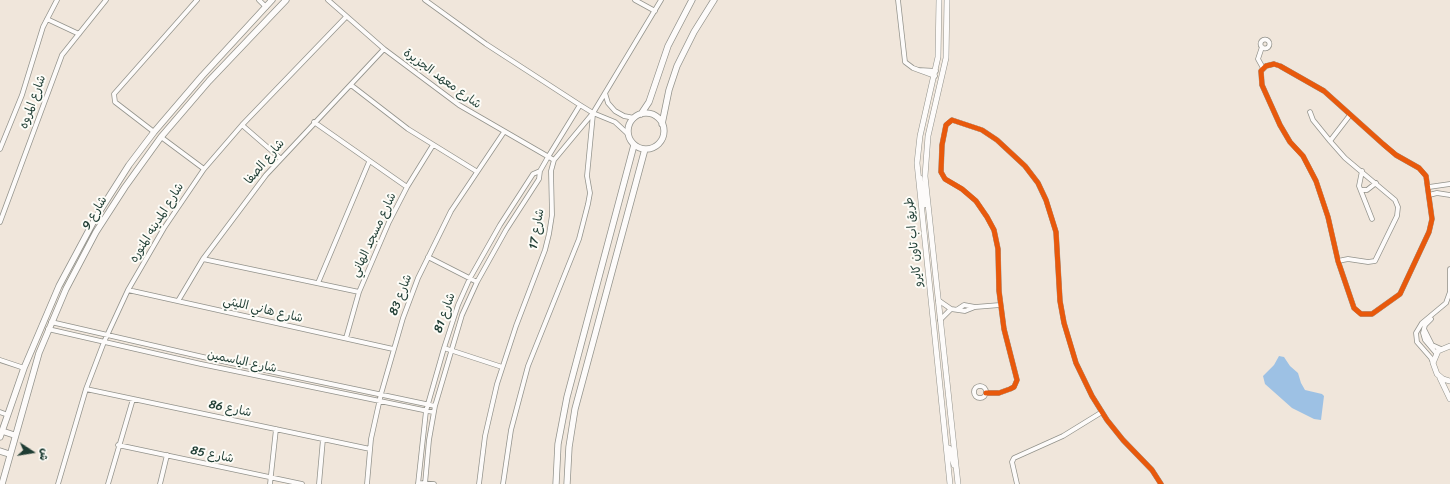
<!DOCTYPE html>
<meta charset="utf-8">
<style>
body{margin:0}
#map{position:relative;width:1450px;height:484px;overflow:hidden;background:#f0e6db;font-family:Sriracha,"Playpen Sans Arabic",sans-serif}
canvas{display:block}
.north{position:absolute;left:12px;top:432px;width:40px;height:40px;-webkit-text-stroke:3px #fdfcf7;paint-order:stroke;rotate:102deg;font-size:11px;font-weight:700;line-height:16px;text-align:center;color:#1f3d34}
.north::after{content:'';display:block;margin:auto;width:14px;height:18px;background:#1f3d34;clip-path:polygon(50% 0,100% 100%,50% 72%,0 100%)}
</style>
<div id="map">
<canvas width="1450" height="484"></canvas>
<div class="north">ش</div>
</div>
<script>
const g = document.querySelector('canvas').getContext('2d');
g.lineJoin = 'round';
function paint(path, color) { g.fillStyle = color; g.fill(path, 'evenodd'); }
const toPath = rows => new Path2D(rows.map(r => 'M' + r).join(''));
function trace(path, color, width, dash) { g.strokeStyle = color; g.lineWidth = width; g.lineCap = dash ? 'butt' : 'round'; g.setLineDash(dash || []); g.stroke(path); }
function label(font, color, halo, rows, align = 'center') {
  g.font = font + ' Sriracha,"Playpen Sans Arabic",sans-serif'; g.lineWidth = 4; g.setLineDash([]); g.textBaseline = 'middle'; g.strokeStyle = halo; g.fillStyle = color; for (const [text, x, y, turn = 0] of rows) {
    g.save(); g.translate(x, y); g.rotate((+turn || 0) * Math.PI / 180); g.textAlign = isNaN(turn) ? turn : align; if (halo) g.strokeText(text, 0, 0); g.fillText(text, 0, 0); g.restore();
  }
}
const water = toPath([
 [1279,356,1284,357,1290,366,1298,373,1301,383,1305,390,1322,394,1324,396,1321,420,1314,419,1292,408,1265,384,1263,376,1274,365]
]);
const minor = toPath([
 [259,0,266,7],
 [328,0,384,49,459,105,554,160],
 [425,0,486,44,580,105],
 [635,0,655,11],
 [898,0,905,62,913,68,935,76],
 [47,19,79,34],
 '1260.5 44a4.5 4.5 0 1 1 9 0a4.5 4.5 0 1 1-9 0Z',
 [1262,47,1258,59,1263,68],
 [1274,64,1280,66,1324,91,1383,144,1396,155,1419,168,1426,176,1432,219,1429,232,1400,294,1372,314,1361,314,1354,308,1338,261,1328,217,1316,181,1303,156,1290,142,1280,125,1262,85,1261,71,1266,66,1274,64],
 [919,70,936,71],
 [351,85,408,129,476,171],
 [605,93,608,103,615,111,624,116,634,118],
 [1310,112,1313,120,1330,141],
 [314,122,407,187],
 [242,125,280,158],
 [154,132,115,102,114,94,197,0],
 [161,137,204,169],
 [0,149,22,95,43,27,57,0],
 [1362,171,1359,186,1372,219],
 [1429,187,1450,184],
 [1362,190,1367,190,1376,183],
 [1429,195,1437,193,1450,195],
 [0,222,62,55,106,0],
 [428,257,477,282],
 [203,259,359,292],
 [1338,261,1348,259,1368,262,1375,261,1397,216,1398,207,1395,200,1345,158,1330,141,1350,115],
 [318,283,369,162],
 [128,290,393,349],
 [938,300,951,309,965,311,975,307],
 [178,301,203,259,266,175,384,49],
 [958,309,964,305,975,307,1000,305],
 [1431,319,1425,325,1423,333,1425,340,1436,353],
 [940,320,951,309],
 [51,322,203,357,435,406],
 [48,329,201,364,433,412],
 [1424,329,1432,345,1441,349],
 [346,338,359,292,389,222,407,187,433,145],
 [444,348,502,367],
 [0,360,24,368],
 [1433,363,1431,358,1417,342,1416,333,1422,323,1446,303,1450,292,1450,269],
 '974 392a6 6 0 1 1 12 0a6 6 0 1 1-12 0Z',
 [86,389,370,449],
 [986,393,999,393,1010,389,1014,387,1017,380,1004,329,999,291,998,249,994,230,987,217,976,201,962,189,945,179,941,172,942,145,946,125,952,120,982,130,997,140,1025,166,1038,183,1046,200,1056,232,1060,301,1064,323,1076,363,1092,396,1107,420,1123,440,1152,470,1161,484],
 [0,412,8,415],
 [118,445,302,484],
 [418,483,434,484],
 [58,484,86,389,104,342,128,290,164,228,204,169,242,125,346,17],
 [108,484,133,399],
 [160,484,167,455],
 [270,484,276,429],
 [319,484,323,439],
 [367,484,371,439,381,394,403,318,418,278,451,211,504,132],
 [418,484,426,411,444,348,458,305,470,278,500,225,533,174,540,171],
 [425,484,429,440,435,406,462,315,477,282,506,230,539,179,540,171,548,157,580,105,593,113,615,122,628,134],
 [479,484,485,436,497,384,516,326,545,250,549,234,552,215,551,171,554,160,593,113,661,0],
 [503,484,511,430,528,366,579,239,588,204,590,193,587,176,593,114],
 [1017,484,1012,462,1014,458,1063,436,1102,412]
]);
const tertiary = toPath([
 [939,0,938,57,920,136,917,163,950,484],
 [947,0,946,58,928,136,925,176,958,484],
 [920,178,924,205],
 [1450,346,1438,351,1433,363,1437,374,1443,379,1450,381],
 [1440,378,1450,399],
 [949,448,954,465]
]);
const secondary = toPath([
 '628 131a18 18 0 1 1 36 0a18 18 0 1 1-36 0Z',
 [641,114,649,102,668,46,692,0],
 [662,124,669,90,677,66,694,32,714,0],
 [2,431,14,435],
 [0,437,24,368,59,286,96,217,129,165,154,132,202,76,272,0],
 [0,451,9,454],
 [2,484,39,353,66,289,96,232,125,187,161,137,209,81,286,0],
 [556,484,558,444,567,397,634,145],
 [567,484,569,447,575,409,645,149]
]);
const cycleway = toPath([
 [1274,64,1280,66,1324,91,1383,144,1396,155,1419,168,1426,176,1432,219,1429,232,1400,294,1372,314,1361,314,1354,308,1338,261,1328,217,1316,181,1303,156,1290,142,1280,125,1262,85,1261,71,1266,66,1274,64],
 [986,393,999,393,1010,389,1014,387,1017,380,1004,329,999,291,998,249,994,230,987,217,976,201,962,189,945,179,941,172,942,145,946,125,952,120,982,130,997,140,1025,166,1038,183,1046,200,1056,232,1060,301,1064,323,1076,363,1092,396,1107,420,1123,440,1152,470,1161,484]
]);
const streetNames = [
 ["شارع معهد الجزيرة",442,79,36],
 ["شارع المروه",33,102,-70],
 ["شارع الصفا",265,162,-50],
 ["شارع 9",95,213,-59],
 ["شارع المدينه المنوره",157,223,-58],
 ["شارع 17",537,229,-80],
 ["شارع مسجد الهاني",374,235,-65],
 ["طريق اب تاون كايرو",914,242,-96],
 ["شارع 83",401,295,-69],
 ["شارع هاني الليثي",263,310,13],
 ["شارع 81",445,313,-70],
 ["شارع الياسمين",242,362,12],
 ["شارع 86",230,409,12],
 ["شارع 85",212,455,12]
];
paint(water, '#9dc1e4');
trace(minor, '#93938c', 5.5);
trace(tertiary, '#93938c', 6);
trace(secondary, '#93938c', 7);
trace(minor, '#fdfbfa', 4);
trace(tertiary, '#fdfbfa', 5);
trace(secondary, '#fdfbfa', 5.5);
trace(cycleway, '#e8590c', 5);
label('12px', '#1f3d34', '#fdfcf7', streetNames);
</script>
